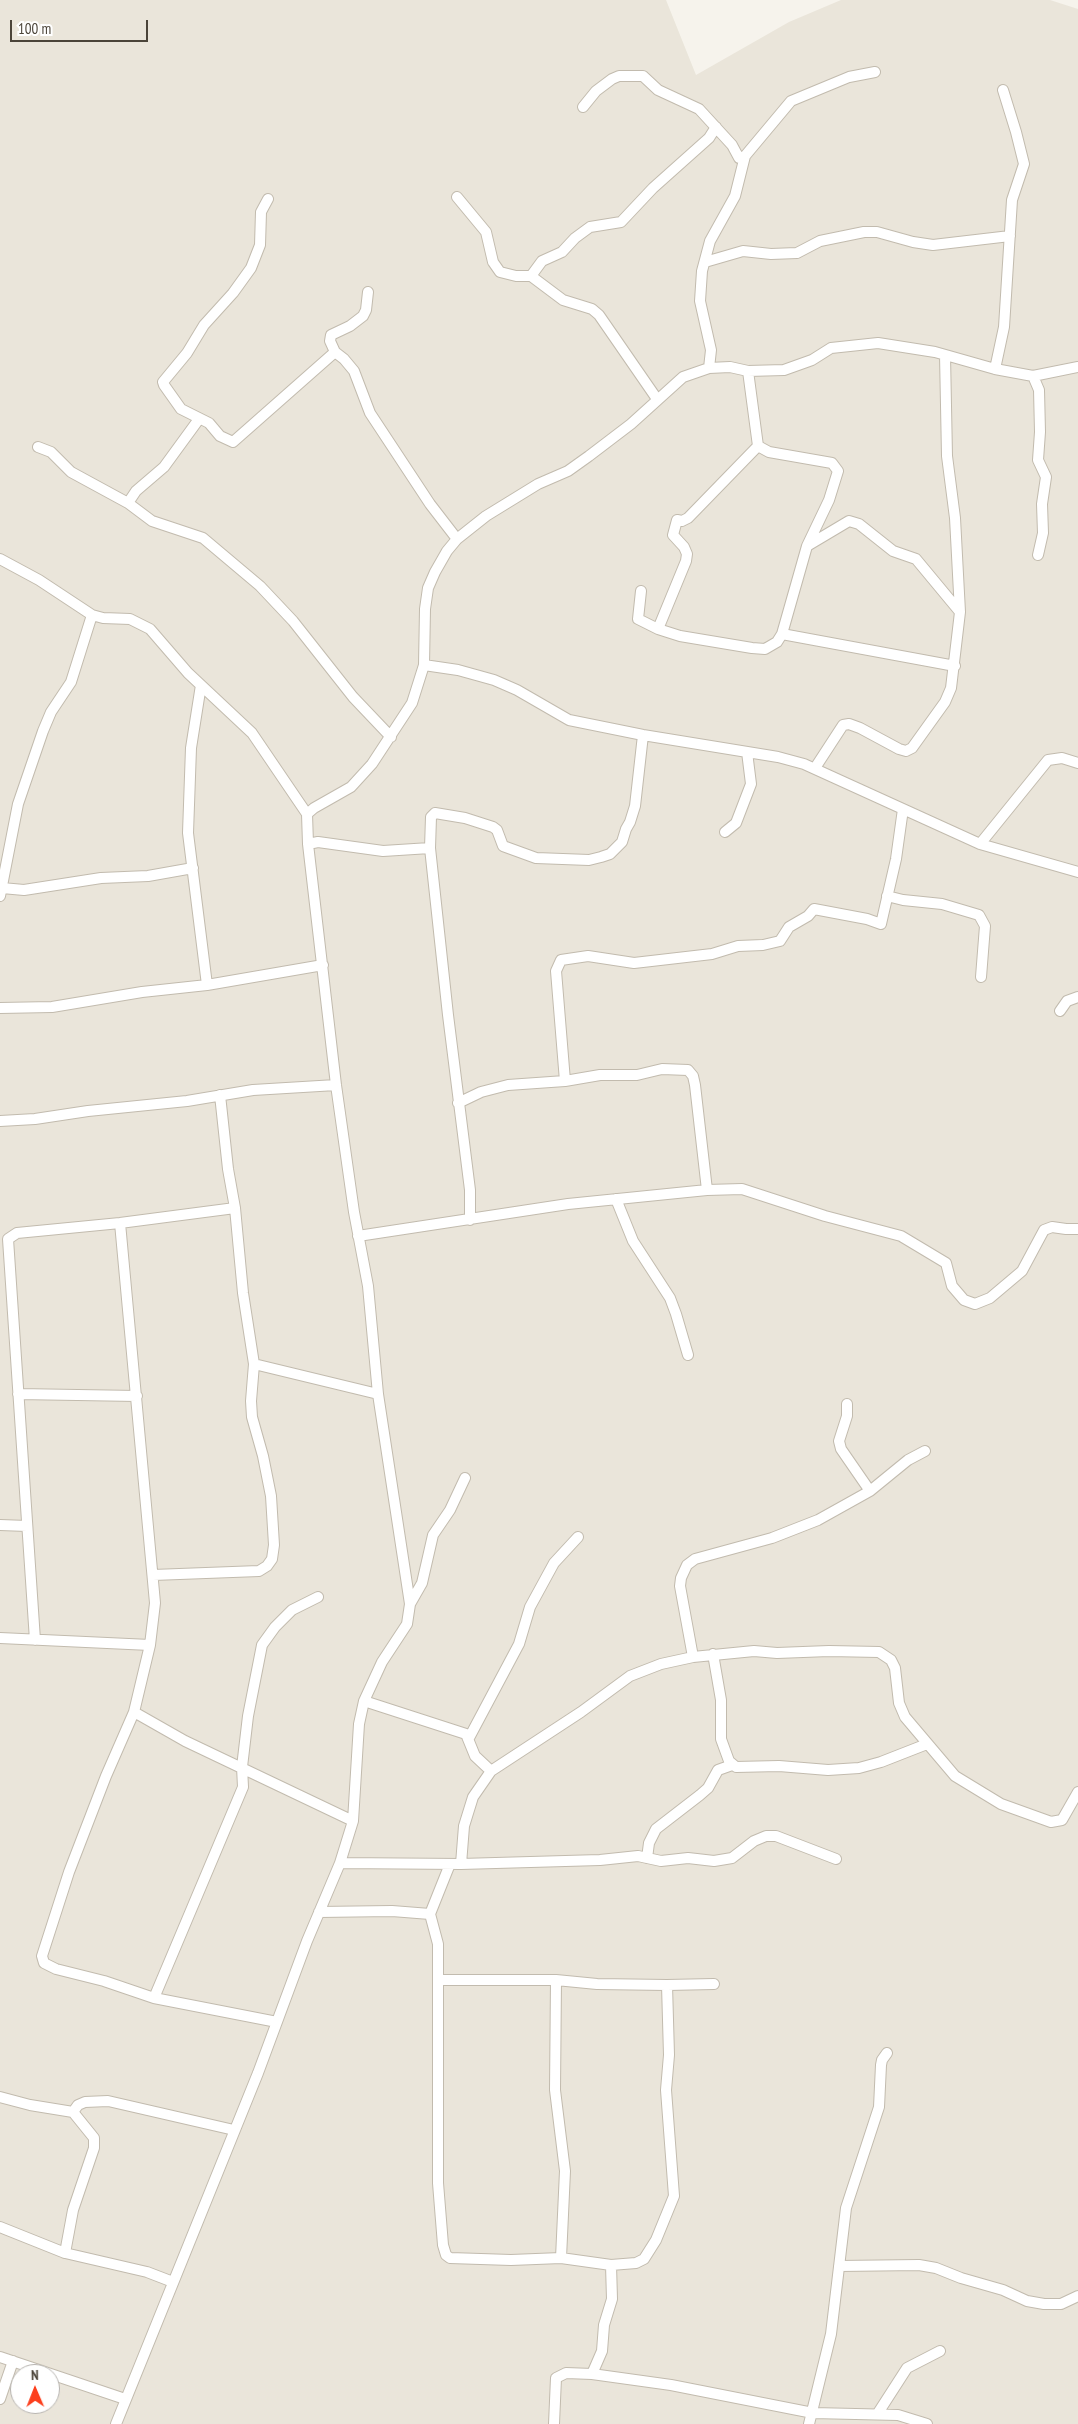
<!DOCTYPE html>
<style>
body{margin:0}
#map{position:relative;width:1078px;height:2424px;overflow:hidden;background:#f6f3ec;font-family:"PT Sans Narrow",sans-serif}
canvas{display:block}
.north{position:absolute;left:10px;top:2364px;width:50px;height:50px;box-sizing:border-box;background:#fff;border:1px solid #b7b4b0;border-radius:50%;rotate:359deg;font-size:14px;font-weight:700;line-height:20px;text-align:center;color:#4b4439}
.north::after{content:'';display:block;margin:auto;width:18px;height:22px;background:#fc3f1d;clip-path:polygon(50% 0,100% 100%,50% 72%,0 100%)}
.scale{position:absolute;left:10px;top:20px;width:138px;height:22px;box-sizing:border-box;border:2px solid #4b4439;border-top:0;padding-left:6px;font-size:15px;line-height:18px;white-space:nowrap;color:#4b4439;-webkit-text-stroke:4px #fff;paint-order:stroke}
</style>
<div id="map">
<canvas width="1078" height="2424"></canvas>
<div class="north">N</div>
<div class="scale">100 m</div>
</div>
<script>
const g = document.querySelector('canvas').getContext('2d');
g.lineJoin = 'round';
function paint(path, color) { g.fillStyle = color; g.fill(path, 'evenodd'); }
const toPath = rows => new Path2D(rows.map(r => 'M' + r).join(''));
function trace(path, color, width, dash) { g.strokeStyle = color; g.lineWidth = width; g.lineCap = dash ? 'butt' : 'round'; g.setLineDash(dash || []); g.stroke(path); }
const residential = toPath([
 [0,0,666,0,696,75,789,22,841,0,1050,0,1078,9,1078,2424,0,2424],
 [20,2374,50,2374,50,2404,20,2404]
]);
const minor = toPath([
 [583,107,596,91,612,79,619,76,643,76,658,90,699,109,732,145,739,158,745,156],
 [457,197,486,232,493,262,500,272,516,276,531,276,563,300,592,309,599,315,657,399],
 [268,199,261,212,260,245,251,268,233,293,204,325,187,353,163,382,164,385,181,409,209,423,220,436,233,442,335,352],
 [705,262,743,251,771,254,797,253,820,241,864,232,877,232,913,242,933,245,1010,236],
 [531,276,542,261,562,252,575,238,590,227,621,222,653,188,709,138,716,127],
 [368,292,366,310,363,316,350,326,331,335,330,341,335,352,344,359,354,371,370,413,430,504,457,539],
 [709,368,711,350,700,301,702,271,710,241,735,196,745,156,791,101,849,77,875,72],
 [995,369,1004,327,1012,200,1024,164,1016,132,1003,90],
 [748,371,758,446],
 [1033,376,1039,390,1040,432,1038,460,1046,477,1042,504,1043,533,1038,555],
 [38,447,51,452,71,472,128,503,152,521,203,538,260,586,293,621,353,697,391,737],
 [128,503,136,491,164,467,199,419],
 [807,546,849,521,859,524,893,551,916,559,960,612],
 [0,559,39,580,92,615,103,618,130,619,150,629,188,673,252,733,307,814,308,844,336,1085,354,1212,368,1286,378,1394,410,1604,407,1624,382,1662,364,1701,359,1724,353,1821,340,1863,307,1941,258,2073,116,2424],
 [641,591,638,619,658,629,680,636,752,648,765,649,777,642,782,634,807,546,829,500,838,471,832,463,769,452,758,446],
 [658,629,686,561,687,554,684,547,673,535,677,520,682,521,688,518,758,446],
 [782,634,955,666],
 [424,665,458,670,494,680,517,690,569,720,643,735,778,757,804,764,980,844,1078,872],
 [201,685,191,748,188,833,207,985],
 [815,768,843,725,849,724,860,728,899,749,906,751,912,748,945,702,951,688,960,612,955,518,947,456,945,355],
 [307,814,314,808,351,787,372,764,412,703,424,665,425,609,428,588,435,572,447,551,457,539,486,516,538,484,568,471,589,456,631,424,683,377,709,368,730,367,748,371,784,370,812,360,831,348,878,343,935,352,995,369,1033,376,1078,367],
 [725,832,736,823,751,784,747,752],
 [308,844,318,842,383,851,430,848],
 [980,844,1048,760,1062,758,1078,763],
 [2,888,24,890,101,878,148,876,193,868],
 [0,896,18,804,43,731,51,712,71,682,92,615],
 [887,896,903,900,942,904,979,915,985,926,981,977],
 [0,1008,52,1007,142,992,207,985,323,965],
 [1060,1011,1067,1001,1078,997],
 [565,1081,556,971,561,960,588,956,634,963,712,954,738,946,763,945,780,941,789,927,808,916,814,909,867,919,881,924,896,859,903,809],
 [458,1103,481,1092,508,1085,565,1081,600,1075,637,1075,662,1069,688,1070,693,1076,695,1085,707,1190],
 [0,1121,35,1119,88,1111,187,1101,253,1090,336,1085],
 [616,1199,633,1241,670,1298,676,1314,688,1355],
 [470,1220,470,1190,448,1015,430,848,431,817,435,813,465,818,493,827,497,830,503,846,536,858,589,860,601,857,610,854,622,842,626,829,630,822,635,806,643,735],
 [120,1223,155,1603,150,1645,134,1712,106,1776,69,1872,42,1956,44,1963,56,1969,104,1981,154,1998,277,2022],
 [358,1236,568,1204,707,1190,742,1189,825,1216,901,1236,946,1263,952,1286,964,1300,975,1304,990,1298,1022,1271,1044,1230,1052,1227,1066,1229,1078,1229],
 [254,1364,378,1394],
 [18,1394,137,1396],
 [847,1404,847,1416,839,1441,841,1449,870,1491],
 [0,1525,27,1526],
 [153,1575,259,1571,267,1566,272,1559,274,1545,271,1496,263,1456,252,1417,251,1401,254,1364,243,1293,235,1208,228,1169,220,1095],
 [410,1604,422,1583,433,1535,450,1510,465,1478],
 [0,1638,150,1645],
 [35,1640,8,1239,17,1233,120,1223,235,1208],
 [713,1654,721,1700,721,1739,729,1761,736,1767,779,1766,828,1770,859,1768,881,1762,927,1744],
 [693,1657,680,1586,681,1578,687,1565,695,1559,772,1538,818,1520,870,1491,908,1460,925,1451],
 [364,1701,466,1734,475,1756,491,1771],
 [134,1712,185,1741,353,1821],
 [469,1738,519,1644,530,1607,554,1563,578,1537],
 [647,1858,649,1843,656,1829,700,1795,708,1788,718,1770,732,1765],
 [340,1863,461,1864,600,1860,638,1856,661,1861,688,1858,714,1861,732,1858,754,1841,766,1836,776,1836,836,1859],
 [461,1864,464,1826,473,1797,491,1771,581,1712,630,1676,661,1664,693,1657,754,1651,777,1653,829,1651,879,1652,891,1660,895,1668,899,1703,905,1717,955,1776,1001,1804,1051,1822,1062,1820,1078,1792],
 [319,1912,392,1911,430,1914,438,1944,438,2183,443,2245,446,2255,450,2258,511,2260,561,2258,611,2265,636,2263,644,2259,656,2240,674,2196,666,2090,669,2055,667,1985],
 [430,1914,450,1864],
 [439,1980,556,1980,597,1984,667,1985,714,1984],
 [556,1980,555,2090,565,2171,561,2258],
 [154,1998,243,1787,242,1767,248,1716,262,1645,275,1627,292,1610,318,1597],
 [0,2097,30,2105,73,2112,94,2138,94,2148,73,2210,65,2253],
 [73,2112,78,2105,85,2102,108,2101,234,2130],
 [0,2227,65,2253,147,2272,173,2282],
 [839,2266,919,2265,936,2268,961,2278,1003,2290,1027,2301,1044,2304,1061,2304,1078,2296],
 [0,2357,125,2399],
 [592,2374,602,2351,604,2325,612,2299,611,2265],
 [0,2399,13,2361],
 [878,2413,907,2368,940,2351],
 [554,2424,556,2378,566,2373,592,2374,671,2385,813,2413,898,2415,927,2424],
 [809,2424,831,2334,846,2208,879,2107,881,2065,882,2060,887,2053]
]);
paint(residential, '#eae5da');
trace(minor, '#c2bbae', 12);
trace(minor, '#fff', 10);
</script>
